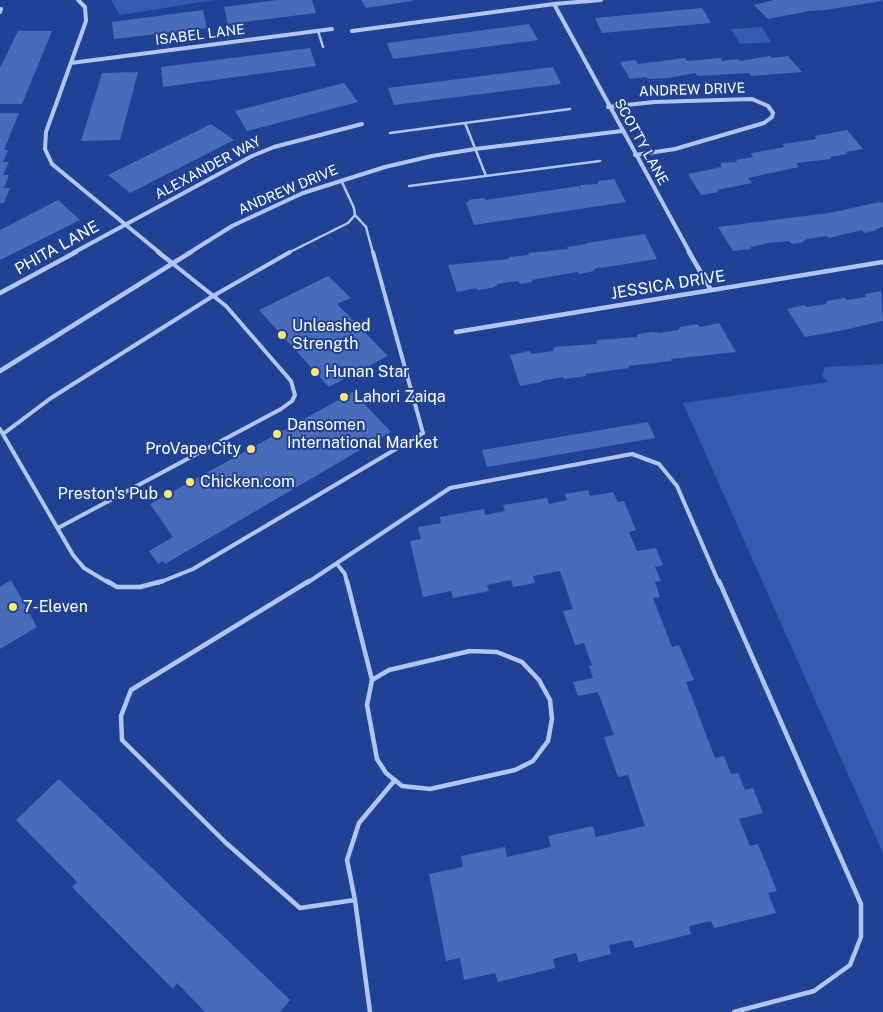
<!DOCTYPE html>
<style>
body{margin:0}
canvas{display:block;background:#204294}
</style>
<canvas width="883" height="1012"></canvas>
<script>
const g = document.querySelector('canvas').getContext('2d');
g.lineJoin = 'round';
function paint(path, color) { g.fillStyle = color; g.fill(path, 'evenodd'); }
const toPath = rows => new Path2D(rows.map(r => 'M' + r).join(''));
function trace(path, color, width, dash) { g.strokeStyle = color; g.lineWidth = width; g.lineCap = dash ? 'butt' : 'round'; g.setLineDash(dash || []); g.stroke(path); }
function label(font, color, halo, rows, align = 'center') {
  g.font = font + ' "Public Sans",sans-serif'; g.lineWidth = 4; g.setLineDash([]); g.textBaseline = 'middle'; g.strokeStyle = halo; g.fillStyle = color; for (const [text, x, y, turn = 0] of rows) {
    g.save(); g.translate(x, y); g.rotate((+turn || 0) * Math.PI / 180); g.textAlign = isNaN(turn) ? turn : align; if (halo) g.strokeText(text, 0, 0); g.fillText(text, 0, 0); g.restore();
  }
}
const green = toPath([
 [111,0,214,0,120,15],
 [762,27,771,42,740,44,731,29],
 [883,364,883,853,683,403,828,382,822,376,825,367]
]);
const building = toPath([
 [277,0,312,0,316,13,228,24,224,7],
 [361,0,412,0,412,1,366,8],
 [774,0,882,0,882,1,825,10,809,11,768,19,754,5],
 [702,8,711,23,602,33,595,18],
 [203,10,207,28,114,39,112,22],
 [529,24,538,40,393,59,387,43],
 [18,31,52,31,22,104,0,104,0,68],
 [310,48,316,66,163,87,161,67],
 [770,56,772,58,788,56,802,72,751,76,749,73,698,76,695,73,668,78,648,79,646,77,630,79,620,62,635,60,638,64,685,58,687,61,721,58,722,61,737,59,740,61],
 [553,67,561,84,394,105,388,88],
 [138,72,120,140,81,141,102,73],
 [344,83,358,102,247,131,235,111],
 [0,113,19,113,4,150,8,150,3,162,9,162,3,175,9,175,4,188,10,188,4,203,0,203],
 [211,124,234,140,130,193,108,175],
 [847,130,863,149,845,152,847,154,830,157,831,159,796,163,799,167,748,178,752,183,717,190,719,192,701,195,688,174,721,167,721,163,737,162,736,160,753,157,751,154,752,153,784,147,783,144,816,139,815,136],
 [614,179,626,202,474,225,466,202,469,202,468,200,483,198,486,200,579,186,581,192,580,185,598,184,598,181],
 [58,200,80,220,0,260,0,230],
 [880,202,883,203,883,227,876,229,877,230,864,233,862,230,829,238,826,236,808,239,803,241,804,242,792,244,789,241,769,243,751,247,751,249,733,251,718,227,829,213],
 [645,234,657,259,600,268,599,267,593,270,594,271,579,274,577,272,532,280,532,282,520,284,518,281,497,284,497,286,491,288,478,290,476,288,457,292,448,265,509,259,509,257,529,255,528,253,568,249,567,247,587,244,586,243],
 [328,276,351,298,337,304,388,356,329,387,259,310],
 [881,291,883,321,844,330,805,337,787,309,804,305,807,307,826,304,827,301,844,298,847,300,866,297,865,294],
 [719,323,736,352,671,359,672,361,628,366,629,368,585,374,586,376,564,379,563,377,541,381,542,382,520,386,510,355,529,351,532,354,553,351,554,347,596,344,597,340,637,337,638,334,652,332,659,333,679,330,680,327,698,324,700,327],
 [353,392,391,432,165,564,163,561,158,564,149,551,173,537,150,504],
 [648,422,655,438,487,467,482,450],
 [588,490,590,496,613,492,618,502,624,501,636,530,629,532,637,551,656,548,663,565,655,567,661,581,655,582,660,597,653,598,672,647,679,645,694,680,686,682,715,758,724,756,731,774,738,773,745,790,753,788,763,813,739,819,750,846,758,844,777,891,768,893,776,913,714,928,711,921,689,926,691,934,635,948,632,940,609,945,611,954,579,962,576,953,553,959,555,968,498,982,495,973,464,980,460,958,446,961,429,874,463,867,461,856,505,847,507,857,551,847,548,836,593,826,596,837,645,826,628,775,618,777,604,737,614,735,598,692,578,696,573,682,593,678,589,666,592,665,584,643,575,645,563,611,573,609,560,571,533,576,535,583,513,587,511,580,487,585,489,591,453,598,451,591,423,597,410,541,421,539,418,527,441,523,440,517,484,509,485,515,505,511,503,505,547,498,549,504,567,500,565,494],
 [11,580,37,627,0,649,0,587],
 [59,779,290,1000,280,1012,205,1012,177,983,173,989,72,887,77,882,16,820]
]);
const serviceFar2 = toPath([
 [318,31,323,47],
 [465,123,486,176],
 [390,133,570,109],
 [409,186,600,161],
 [355,215,366,227,373,253],
 [288,253,348,223,355,215,354,208,341,180]
]);
const serviceFar1 = toPath([
 [0,429,73,555,84,568,109,583],
 [3,434,51,398,213,296,290,252],
 [58,528,281,409,292,401,295,395,291,381,226,306,172,263],
 [337,564,345,574,347,583],
 [158,583,193,569,423,433,373,252],
 [307,583,450,488,632,454,659,464,677,486,719,583]
]);
const service = toPath([
 [107,581,117,587,140,587,163,581],
 [309,581,131,690,121,716,122,740,225,842,300,908,355,900],
 [347,581,372,680],
 [719,581,861,904,861,937,850,965,814,991,734,1012],
 [470,651,497,652,522,662,539,680,550,700,552,719,548,741,533,761,515,770,430,789,402,786,386,773,377,759,367,705,372,680,389,670,470,651],
 [370,1012,355,900,347,860,359,823,395,780]
]);
const minorFar1 = toPath([
 [78,0,85,7,86,21,46,132,45,149,52,164,160,253],
 [554,4,690,253],
 [0,12,1,9],
 [352,31,554,4,601,0],
 [71,63,332,29],
 [608,107,654,102,752,99,768,106,773,113,772,117,764,123,675,149,635,155],
 [73,253,252,156,274,147,362,124],
 [189,253,232,226,303,193,385,167,432,156,475,149,622,131]
]);
const minor = toPath([
 [158,252,172,263],
 [689,252,711,290],
 [0,293,76,252],
 [456,332,883,262],
 [0,371,191,252]
]);
const markers = [
 [282,335,5,"#fbe773"],
 [315,372,5,"#fbe773"],
 [344,397,5,"#fbe773"],
 [277,434,5,"#fbe773"],
 [251,449,5,"#fbe773"],
 [190,482,5,"#fbe773"],
 [168,494,5,"#fbe773"],
 [13,607,5,"#fbe773"]
];
const farStreetnames = [
 ["ISABEL LANE",200,35,-7],
 ["ANDREW DRIVE",692,90,-2],
 ["SCOTTY LANE",641,142,61],
 ["ALEXANDER WAY",208,168,-28],
 ["ANDREW DRIVE",288,190,-23]
];
const streetNames = [
 ["PHITA LANE",57,248,-29],
 ["JESSICA DRIVE",668,285,-9]
];
const poiNames = [
 ["Unleashed",292,326],
 ["Strength",292,344],
 ["Hunan Star",325,372],
 ["Lahori Zaiqa",354,397],
 ["Dansomen",287,425],
 ["International Market",287,443],
 ["ProVape City",241,449,"right"],
 ["Chicken.com",200,482],
 ["Preston's Pub",158,494,"right"],
 ["7-Eleven",23,607]
];
paint(green, '#345bb1');
paint(building, '#486bba');
trace(serviceFar2, '#b2c5ee', 2.5);
trace(serviceFar1, '#b2c5ee', 4);
trace(service, '#b2c5ee', 4.5);
trace(minorFar1, '#b2c5ee', 4);
trace(minor, '#b2c5ee', 4.5);
for (const [x, y, r, color] of markers) { const dot = new Path2D(); dot.arc(x, y, r, 0, 2 * Math.PI); g.fillStyle = color; g.fill(dot); trace(dot, '#204294', 2); }
label('14px', '#fff', '#204294', farStreetnames);
label('16px', '#fff', '#204294', streetNames);
label('16px', '#fff', '#204294', poiNames, 'left');
</script>
